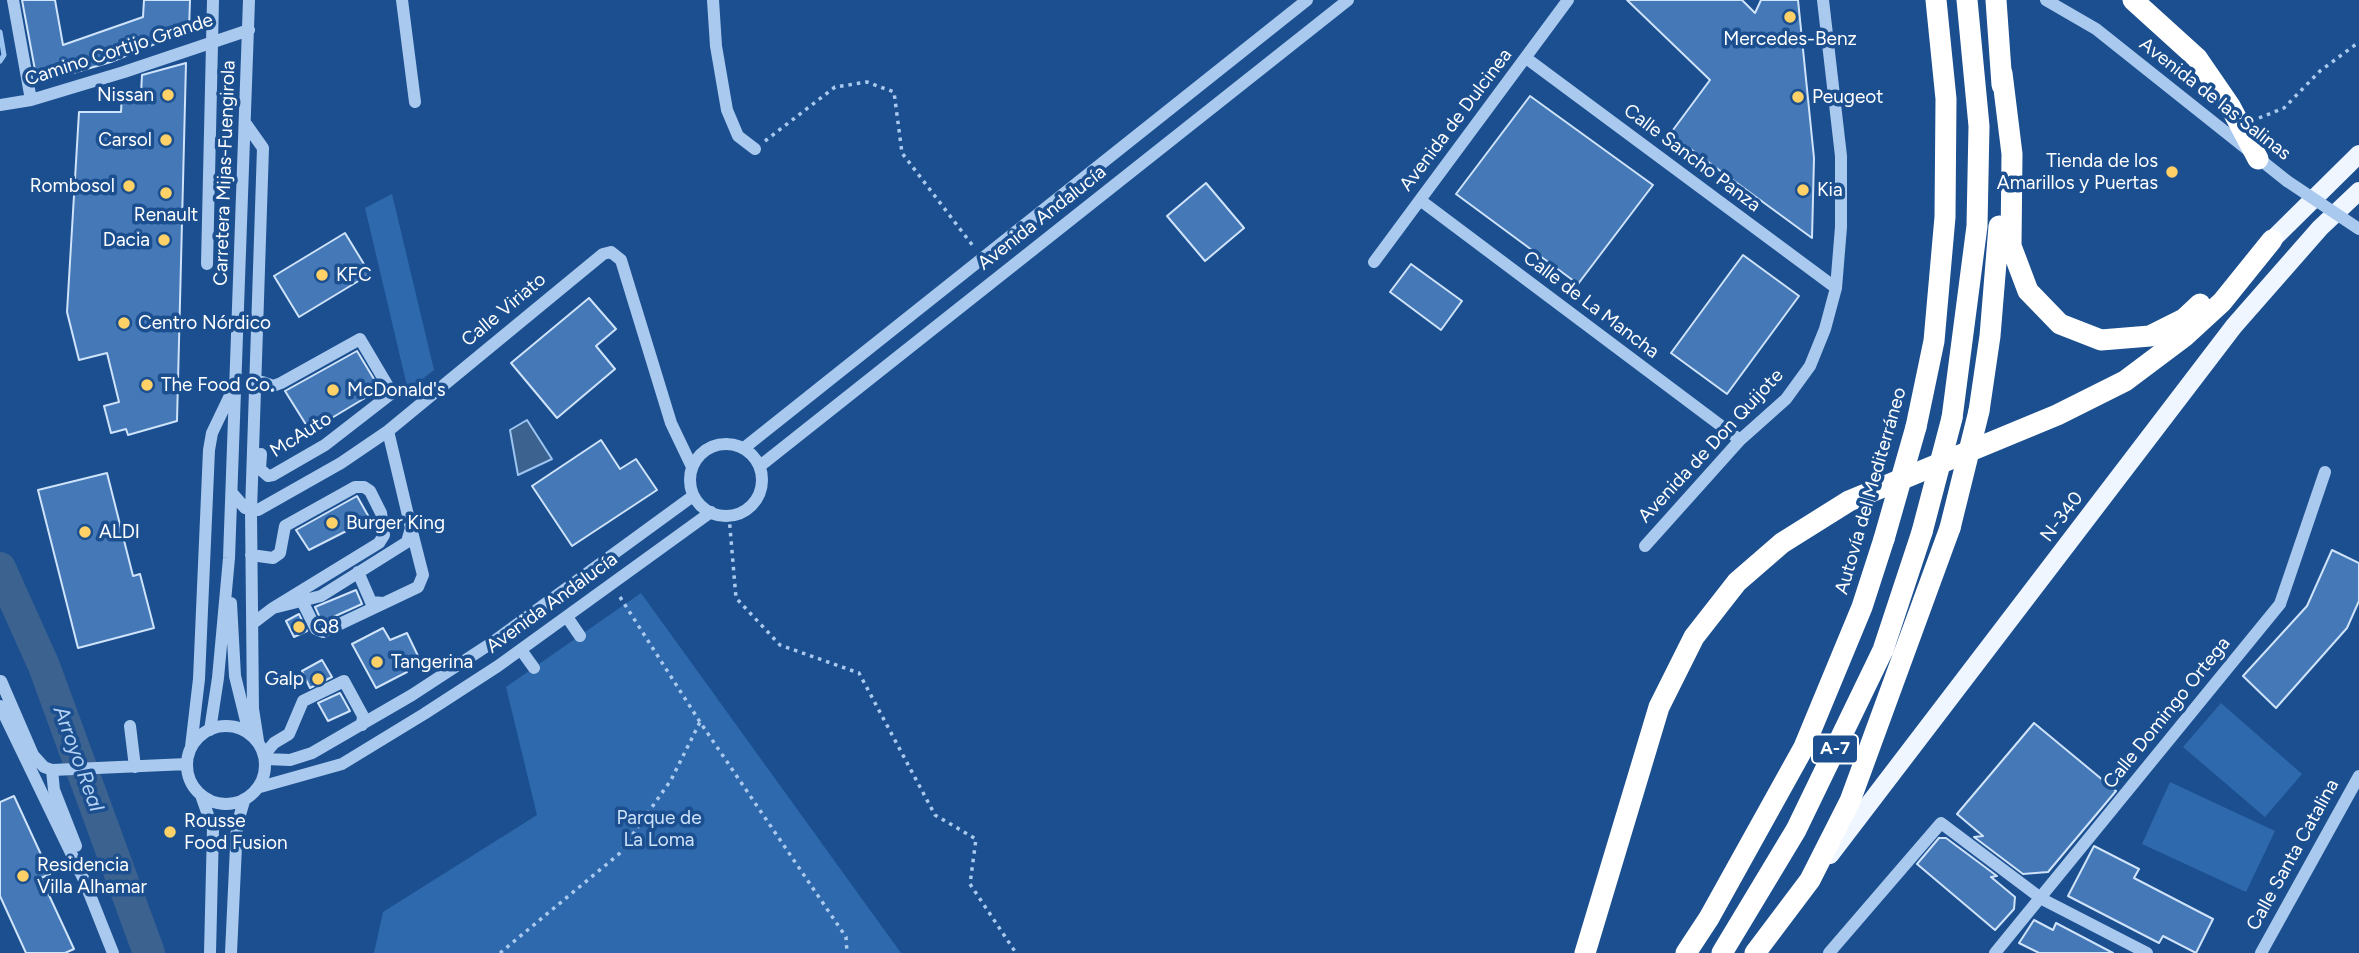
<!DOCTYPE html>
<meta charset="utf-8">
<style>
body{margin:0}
canvas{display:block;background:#1b4f8f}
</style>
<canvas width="2359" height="953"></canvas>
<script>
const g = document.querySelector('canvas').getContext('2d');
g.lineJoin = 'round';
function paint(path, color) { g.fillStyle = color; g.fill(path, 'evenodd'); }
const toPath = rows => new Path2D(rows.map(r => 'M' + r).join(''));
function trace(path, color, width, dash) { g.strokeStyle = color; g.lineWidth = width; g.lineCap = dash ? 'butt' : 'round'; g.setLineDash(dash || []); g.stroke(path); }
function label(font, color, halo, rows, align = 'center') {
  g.font = font + ' Figtree,sans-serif'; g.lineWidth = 7; g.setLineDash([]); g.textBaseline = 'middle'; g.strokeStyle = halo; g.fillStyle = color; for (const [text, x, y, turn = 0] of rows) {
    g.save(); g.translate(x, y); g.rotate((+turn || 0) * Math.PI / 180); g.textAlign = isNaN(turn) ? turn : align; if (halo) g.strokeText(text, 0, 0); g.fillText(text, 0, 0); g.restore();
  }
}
const green = toPath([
 [392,194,434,370,408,390,365,208],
 [641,593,901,953,374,953,383,912,537,815,506,687],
 [2221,703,2302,774,2265,817,2183,747],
 [2170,782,2275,831,2246,892,2142,844]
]);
const water = toPath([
 [527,420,552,459,518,475,510,430,527,420]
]);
const stream = toPath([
 [0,32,4,55,0,61]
]);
const river = toPath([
 [0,568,44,666,149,953]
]);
const building = toPath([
 [22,0,55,0,63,45,143,17,144,0,190,0,189,30,111,62,52,79,41,78,35,70,22,0],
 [1627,0,1742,0,1755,13,1761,0,1798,0,1814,158,1812,238,1670,134,1710,80,1627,0],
 [186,63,177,421,128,435,126,429,111,433,104,406,119,402,107,353,79,360,67,312,79,112,121,112,122,93,141,93,142,75,186,63],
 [1530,96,1653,185,1578,284,1456,194,1530,96],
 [1206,183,1244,228,1205,261,1167,216,1206,183],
 [345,233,370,274,299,317,274,276,345,233],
 [1743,255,1799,296,1727,394,1671,353,1743,255],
 [1411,264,1462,301,1441,330,1390,292,1411,264],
 [589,298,616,329,596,346,615,369,557,418,511,363,589,298],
 [357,351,380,389,310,431,285,391,357,351],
 [601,440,620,469,636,459,657,490,572,546,532,486,601,440],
 [107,473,133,576,140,574,154,628,78,648,38,490,107,473],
 [357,496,370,519,309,550,296,530,357,496],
 [2332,550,2359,563,2359,601,2347,628,2276,708,2243,676,2307,606,2332,550],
 [356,590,362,604,322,622,315,607,356,590],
 [299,614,307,631,294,637,286,621,299,614],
 [383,628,390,640,407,633,419,658,403,666,407,672,376,688,352,644,383,628],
 [322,660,332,677,310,688,302,671,322,660],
 [340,693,350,711,328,721,318,703,340,693],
 [2034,723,2116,791,2048,872,2023,874,1974,837,1983,836,1957,814,2034,723],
 [14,796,50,874,41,878,74,949,65,953,26,953,0,896,0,802,14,796],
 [1939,838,1946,838,1997,876,1991,877,2015,897,2014,909,1995,930,1917,864,1939,838],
 [2094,846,2139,869,2134,878,2213,919,2196,953,2163,936,2159,943,2068,896,2094,846],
 [2034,920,2053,930,2056,923,2113,953,2039,953,2019,943,2034,920]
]);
const path = toPath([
 [2259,118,2284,108,2320,71,2359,42],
 [765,141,835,87,867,82,894,92,902,153,973,246],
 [729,516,736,598,780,645,859,673,935,815,976,839,970,884,1016,953],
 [620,597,700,722,846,937,847,953],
 [500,953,619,854,671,780,700,722]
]);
const minor = toPath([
 [13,0,31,100],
 [402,0,415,102],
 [713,0,716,46,727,110,738,136,755,149],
 [2046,0,2096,29,2287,181],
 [1526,58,1836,288],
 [0,105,31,100,124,72,249,30],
 [246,124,263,148,251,511,253,709,258,741],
 [1420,200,1740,440],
 [1374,262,1568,0],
 [207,264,213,0],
 '690 480a36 36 0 1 1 72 0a36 36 0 1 1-72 0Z',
 [744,448,1307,0],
 [261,454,260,469,268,476,273,475,325,445,392,393,360,339,281,383,273,386,262,382],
 [760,466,1348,0],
 [232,493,245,508,258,510,341,463,388,431,603,254,611,252,621,260,671,423,692,467],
 [1645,546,1740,440,1786,399,1810,366,1825,329,1836,288,1841,227,1841,156,1823,0],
 [251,555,273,558,280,553,285,526,355,487,364,487,370,491,381,513,384,535,379,543,273,608],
 [358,572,371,602,383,603],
 [302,601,316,629,323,632,418,587,423,575,411,528],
 [231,603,235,676,249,733],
 [567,617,580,636],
 [252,624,273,608,321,596,407,542,411,528,388,431],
 [521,650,534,668],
 [1,681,33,755,44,767,52,770,187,764],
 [0,706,84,880,113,953],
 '187 765a39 39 0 1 1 78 0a39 39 0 1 1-78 0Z',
 [130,726,135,767],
 [210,730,218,678,229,558,249,0],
 [191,747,199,679,209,450,212,433,235,385],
 [265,754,274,743,289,734,303,701,344,681,363,716,362,725],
 [266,759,290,760,312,753,412,695,490,644,693,496],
 [52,770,54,790,76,846],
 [260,787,342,764,424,714,498,666,711,512],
 [202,798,213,829,210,953],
 [231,953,237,825,244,801],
 [1829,953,1941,823,2042,899,2147,953],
 [1995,953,2280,604,2325,472],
 [2261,953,2359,776]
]);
const major = toPath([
 [2272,240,2359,154],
 [1830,855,2234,326,2320,228,2359,191]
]);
const highway = toPath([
 [1996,0,2002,85],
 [2133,0,2197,58,2230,106,2258,159],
 [2002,73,2012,154,2011,246,2028,291,2060,324,2101,340,2150,336,2184,319,2200,304],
 [1979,411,1990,336,1999,226],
 [1952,418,1977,226,1979,126,1967,0],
 [1916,427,1934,341,1945,217,1946,99,1936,0],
 [1585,953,1659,707,1694,637,1737,582,1782,543,1849,501,2057,415,2125,381,2185,336,2222,302,2272,240],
 [1686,953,1709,918,1804,747,1862,607,1884,539],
 [1722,953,1796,830,1883,650,1922,532],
 [1755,953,1810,880,1850,801,1950,528]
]);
const minorBridge = toPath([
 [2287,181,2359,229]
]);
const highwayBridge = toPath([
 [1950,528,1979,411],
 [1922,532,1952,418],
 [1884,539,1916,427]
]);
const markers = [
 [1790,17,7,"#ffd166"],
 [168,95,7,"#ffd166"],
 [1798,97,7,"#ffd166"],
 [166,140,7,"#ffd166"],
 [2172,172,7,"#ffd166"],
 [129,186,7,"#ffd166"],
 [1803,190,7,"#ffd166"],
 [166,193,7,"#ffd166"],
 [164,240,7,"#ffd166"],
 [322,275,7,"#ffd166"],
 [124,323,7,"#ffd166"],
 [147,385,7,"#ffd166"],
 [333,390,7,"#ffd166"],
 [332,523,7,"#ffd166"],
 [85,532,7,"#ffd166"],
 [299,627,7,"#ffd166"],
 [377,662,7,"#ffd166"],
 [318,679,7,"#ffd166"],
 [170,832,7,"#ffd166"],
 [23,876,7,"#ffd166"]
];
const shields = [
 [1835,749,46]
];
const shieldNames = [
 ["A-7",1835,749]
];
const poiNames = [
 ["Mercedes-Benz",1790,39,"center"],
 ["Nissan",154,95,"right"],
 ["Peugeot",1812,97],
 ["Carsol",152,140,"right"],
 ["Tienda de los",2158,161,"right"],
 ["Amarillos y Puertas",2158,183,"right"],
 ["Rombosol",115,186,"right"],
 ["Kia",1817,190],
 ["Renault",166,215,"center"],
 ["Dacia",150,240,"right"],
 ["KFC",336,275],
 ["Centro Nórdico",138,323],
 ["The Food Co.",161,385],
 ["McDonald's",347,390],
 ["Burger King",346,523],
 ["ALDI",99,532],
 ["Q8",313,627],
 ["Tangerina",391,662],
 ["Galp",304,679,"right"],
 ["Rousse",184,821],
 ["Food Fusion",184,843],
 ["Residencia",37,865],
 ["Villa Alhamar",37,887]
];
const streetNames = [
 ["Camino Cortijo Grande",119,50,-18],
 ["Avenida de las Salinas",2215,99,38],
 ["Avenida de Dulcinea",1456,120,-53],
 ["Calle Sancho Panza",1692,158,37],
 ["Carretera Mijas-Fuengirola",225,173,-88],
 ["Avenida Andalucía",1042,218,-38],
 ["Calle de La Mancha",1591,305,37],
 ["Calle Viriato",504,310,-40],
 ["McAuto",301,435,-32],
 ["Avenida de Don Quijote",1711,446,-47],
 ["Autovía del Mediterráneo",1871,491,-74],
 ["N-340",2062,517,-53],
 ["Avenida Andalucía",552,603,-36],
 ["Calle Domingo Ortega",2167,713,-51],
 ["Calle Santa Catalina",2293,855,-61]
];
const parkNames = [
 ["Parque de",659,818],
 ["La Loma",659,840]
];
const waterNames = [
 ["Arroyo Real",78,759,70]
];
paint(green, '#2e69ad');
paint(water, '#3c6290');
trace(water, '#9cc4f0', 2);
trace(stream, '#9cc4f0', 5);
trace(river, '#3c6290', 32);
paint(building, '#4478b7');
trace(building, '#cfe3fa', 2);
trace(path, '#a9c9ee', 3.5, [3.5, 5]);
trace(minor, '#a9c9ee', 12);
trace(major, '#f0f6ff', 18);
trace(highway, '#fff', 21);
trace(minorBridge, '#a9c9ee', 12);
trace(highwayBridge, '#fff', 21);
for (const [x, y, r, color] of markers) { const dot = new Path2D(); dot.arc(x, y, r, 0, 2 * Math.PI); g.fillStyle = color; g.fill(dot); trace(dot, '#1b4f8f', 2.5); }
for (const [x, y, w] of shields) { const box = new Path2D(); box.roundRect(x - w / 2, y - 14.5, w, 29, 5); g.fillStyle = '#1b4f8f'; g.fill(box); trace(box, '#fff', 2); }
label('bold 18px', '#fff', null, shieldNames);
label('19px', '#fff', '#1b4f8f', poiNames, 'left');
label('19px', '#fff', '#1b4f8f', streetNames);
label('19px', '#cfe3fa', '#1b4f8f', parkNames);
label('italic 21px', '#b5d3f5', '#1b4f8f', waterNames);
</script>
